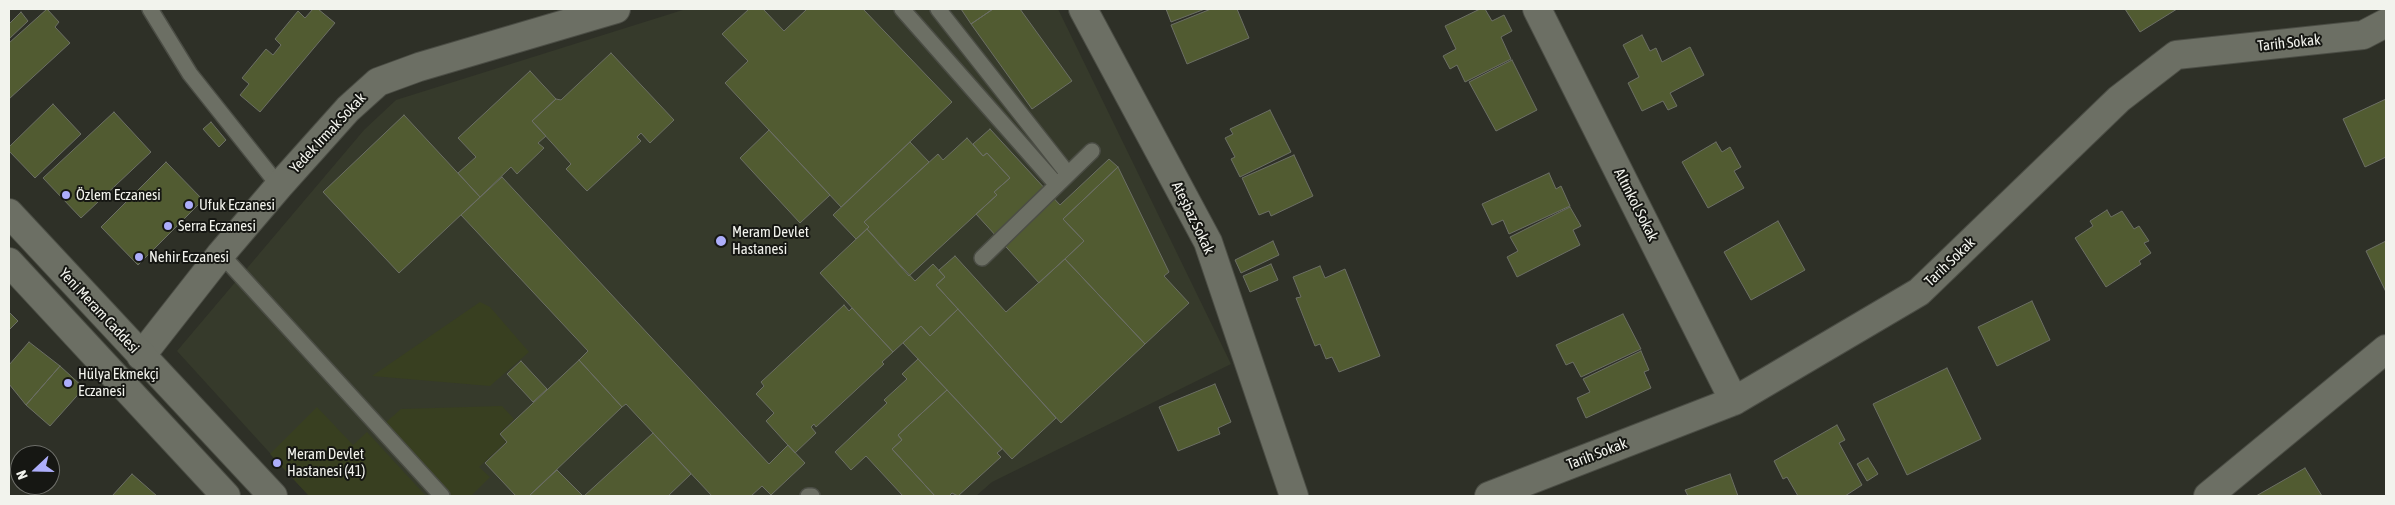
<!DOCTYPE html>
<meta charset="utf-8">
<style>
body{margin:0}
#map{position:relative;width:2395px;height:505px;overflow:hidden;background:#2e3027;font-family:"Asap Condensed",sans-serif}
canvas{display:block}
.frame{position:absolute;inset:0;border:10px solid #f2f3ed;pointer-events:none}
.north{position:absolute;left:10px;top:445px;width:50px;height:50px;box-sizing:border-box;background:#161713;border:1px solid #6e6f6a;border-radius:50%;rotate:249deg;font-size:14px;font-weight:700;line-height:20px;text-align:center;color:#f2f3ed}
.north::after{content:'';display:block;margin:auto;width:18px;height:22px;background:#adaefb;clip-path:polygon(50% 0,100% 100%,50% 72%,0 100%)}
</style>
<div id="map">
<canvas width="2395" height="505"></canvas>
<div class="frame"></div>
<div class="north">N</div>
</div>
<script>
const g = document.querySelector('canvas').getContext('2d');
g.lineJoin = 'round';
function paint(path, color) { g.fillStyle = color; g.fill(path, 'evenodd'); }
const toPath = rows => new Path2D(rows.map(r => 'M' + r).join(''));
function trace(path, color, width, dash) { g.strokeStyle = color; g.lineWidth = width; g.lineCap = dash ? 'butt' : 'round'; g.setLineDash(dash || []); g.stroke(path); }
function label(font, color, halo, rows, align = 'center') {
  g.font = font + ' "Asap Condensed",sans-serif'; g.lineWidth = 4; g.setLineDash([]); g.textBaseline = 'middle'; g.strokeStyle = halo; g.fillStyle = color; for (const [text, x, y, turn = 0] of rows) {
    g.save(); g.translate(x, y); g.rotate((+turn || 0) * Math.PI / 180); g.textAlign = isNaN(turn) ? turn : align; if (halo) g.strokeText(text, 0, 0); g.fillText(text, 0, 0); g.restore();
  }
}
const built = toPath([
 [686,9,1058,9,1231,364,992,482,976,496,309,496,177,351,364,130,396,100]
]);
const green = toPath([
 [480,302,490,307,529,352,490,386,372,376],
 [502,406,514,419,499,434,506,442,479,467,490,477,471,496,451,496,384,424,401,409],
 [317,407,353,445,367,432,426,496,309,496,270,454]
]);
const building = toPath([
 [47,9,59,22,55,27,70,43,9,99,9,43,47,9],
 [313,9,318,9,335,23,260,112,240,95,249,84,242,78,266,49,273,55,281,45,275,39,298,11,305,18,313,9],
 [749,9,763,9,784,31,807,9,863,9,952,102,841,207,725,83,748,61,722,34,749,9],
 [961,9,993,9,971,24,961,9],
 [993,9,1020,9,1072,81,1032,109,971,24,993,9],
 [1166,9,1205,9,1171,22,1166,9],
 [1211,9,1237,9,1249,38,1187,64,1171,25,1211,9],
 [1480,9,1485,9,1492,21,1504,15,1512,31,1501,37,1511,59,1465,82,1457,65,1450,69,1443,56,1456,49,1445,26,1480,9],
 [2125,9,2177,9,2140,32,2125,9],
 [21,12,28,21,9,39,9,24,21,12],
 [1642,35,1650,51,1656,48,1662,62,1690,47,1704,75,1670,93,1677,106,1668,110,1663,101,1642,111,1628,83,1639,77,1623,45,1642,35],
 [611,53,674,120,650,143,641,133,637,137,641,141,587,191,566,169,571,164,532,121,556,99,561,100,611,53],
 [1512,60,1537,110,1496,131,1469,82,1512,60],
 [530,71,556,99,532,121,546,136,538,143,544,148,517,174,511,167,480,197,458,173,476,157,458,138,530,71],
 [2386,99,2386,157,2365,167,2343,119,2386,99],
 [53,104,81,134,35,178,9,151,9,147,53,104],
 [1270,110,1291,152,1240,177,1231,159,1235,157,1225,138,1233,134,1230,129,1270,110],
 [114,112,151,152,81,218,43,178,114,112],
 [404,115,480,197,399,273,323,192,404,115],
 [211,122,226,140,219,147,203,129,211,122],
 [990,129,1060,205,1109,159,1118,167,1063,219,1084,241,1039,283,976,214,997,195,994,192,1010,178,987,153,983,156,973,144,990,129],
 [769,130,830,195,800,223,740,158,769,130],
 [967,138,983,156,987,153,1010,178,994,192,997,195,909,276,867,229,869,227,864,222,938,154,943,160,967,138],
 [910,142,929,162,864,222,869,227,856,239,833,215,910,142],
 [1716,142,1722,152,1730,147,1741,167,1734,171,1744,188,1708,208,1682,162,1716,142],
 [1294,155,1313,196,1271,216,1269,211,1259,215,1242,178,1294,155],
 [166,162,203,200,138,265,101,227,166,162],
 [1118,167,1169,272,1164,276,1189,303,1145,344,1065,259,1084,241,1063,219,1118,167],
 [1549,173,1556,189,1561,186,1570,206,1509,234,1503,220,1492,225,1482,204,1549,173],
 [502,177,769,464,788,445,805,463,771,495,762,486,751,496,712,496,626,404,622,407,579,360,588,351,461,215,502,177],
 [1570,207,1581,226,1573,230,1580,245,1517,277,1507,257,1518,251,1510,237,1570,207],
 [2107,210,2111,217,2122,211,2134,229,2139,226,2149,241,2144,243,2151,253,2139,261,2141,264,2106,287,2075,238,2093,226,2090,221,2107,210],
 [1778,221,1805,270,1751,300,1724,252,1778,221],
 [867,229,915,281,933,264,945,277,936,285,958,309,930,336,921,326,893,352,820,273,867,229],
 [1273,241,1279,255,1241,273,1235,260,1273,241],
 [2386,241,2386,292,2366,251,2386,241],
 [955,256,1006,312,1065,259,1145,344,1061,423,936,285,945,277,939,270,955,256],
 [1271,264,1278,280,1250,292,1243,276,1271,264],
 [1320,266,1325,278,1345,269,1380,356,1339,372,1332,357,1326,359,1320,344,1315,346,1296,298,1301,297,1293,277,1320,266],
 [2032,301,2050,340,1997,366,1978,327,2032,301],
 [844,305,849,311,852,308,893,352,882,362,884,364,816,427,814,424,811,427,816,433,795,453,766,421,774,413,756,394,764,386,761,382,844,305],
 [958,309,1056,418,1012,459,903,343,921,326,930,336,958,309],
 [9,312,18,321,9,330,9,312],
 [1623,314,1641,349,1581,377,1573,362,1566,365,1556,345,1623,314],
 [29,342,60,366,26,405,9,384,9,365,29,342],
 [1641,351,1649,370,1644,372,1651,388,1586,418,1577,398,1590,392,1583,379,1641,351],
 [918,359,947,390,898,435,902,440,892,449,935,496,903,496,866,456,851,470,835,452,887,403,884,400,907,379,902,374,918,359],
 [579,360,622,407,529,496,516,496,485,463,507,442,500,434,579,360],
 [521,361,547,389,533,402,507,374,521,361],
 [60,366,84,388,50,426,26,405,60,366],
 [1947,368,1981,439,1907,475,1873,404,1947,368],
 [1215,384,1231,422,1218,428,1220,434,1178,451,1159,407,1215,384],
 [947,390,1002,449,997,453,1001,457,958,496,952,493,949,496,935,496,892,449,902,440,898,435,947,390],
 [1837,425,1845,440,1839,443,1862,485,1845,496,1798,496,1787,477,1783,479,1774,461,1837,425],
 [653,433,691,474,668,496,584,496,653,433],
 [1868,458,1878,474,1867,481,1857,464,1868,458],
 [2305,468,2322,496,2256,496,2305,468],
 [557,470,583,496,529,496,557,470],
 [132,474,157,496,112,496,132,474],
 [1730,474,1738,496,1688,496,1685,490,1730,474]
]);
const service = toPath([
 [150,9,190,74,279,186],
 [902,9,1057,185],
 [938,9,1068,174],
 [221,254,442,496],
 [982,258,1092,151],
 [808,496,812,496]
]);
const minor = toPath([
 [1083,9,1208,242,1294,496],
 [1537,9,1734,401],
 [141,356,221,254,279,186,348,109,378,82,419,67,616,9],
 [1489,496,1734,401,1919,292,2119,99,2176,55,2363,35,2386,23],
 [2208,496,2386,349]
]);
const secondary = toPath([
 [9,213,273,496],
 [9,262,226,496]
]);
const markers = [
 [66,195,5,"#adaefb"],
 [189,205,5,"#adaefb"],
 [168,226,5,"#adaefb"],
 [721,241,6,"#adaefb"],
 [139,257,5,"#adaefb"],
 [68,383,5,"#adaefb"],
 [277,463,5,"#adaefb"]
];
const streetNames = [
 ["Tarih Sokak",2289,43,-6],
 ["Yedek Irmak Sokak",328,133,-47],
 ["Altınkol Sokak",1636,205,63],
 ["Ateşbaz Sokak",1193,218,64],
 ["Tarih Sokak",1950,262,-44],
 ["Yeni Meram Caddesi",99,311,47],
 ["Tarih Sokak",1597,454,-21]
];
const poiNames = [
 ["Özlem Eczanesi",76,195],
 ["Ufuk Eczanesi",199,205],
 ["Serra Eczanesi",178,226],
 ["Meram Devlet",732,232],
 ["Hastanesi",732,249],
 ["Nehir Eczanesi",149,257],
 ["Hülya Ekmekçi",78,374],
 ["Eczanesi",78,391],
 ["Meram Devlet",287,454],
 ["Hastanesi (41)",287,471]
];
paint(built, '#363a2b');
paint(green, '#383f20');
paint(building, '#515b31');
trace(building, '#6c6f65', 1);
trace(service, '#4b4d45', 18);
trace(minor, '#4b4d45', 30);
trace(secondary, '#4b4d45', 30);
trace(service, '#6c6f64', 15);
trace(minor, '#6c6f64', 28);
trace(secondary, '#6c6f64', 28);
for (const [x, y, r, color] of markers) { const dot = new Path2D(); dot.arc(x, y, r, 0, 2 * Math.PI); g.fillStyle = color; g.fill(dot); trace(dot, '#161713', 2); }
label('15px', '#f2f3ed', '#161713', streetNames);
label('15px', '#f2f3ed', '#161713', poiNames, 'left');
</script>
